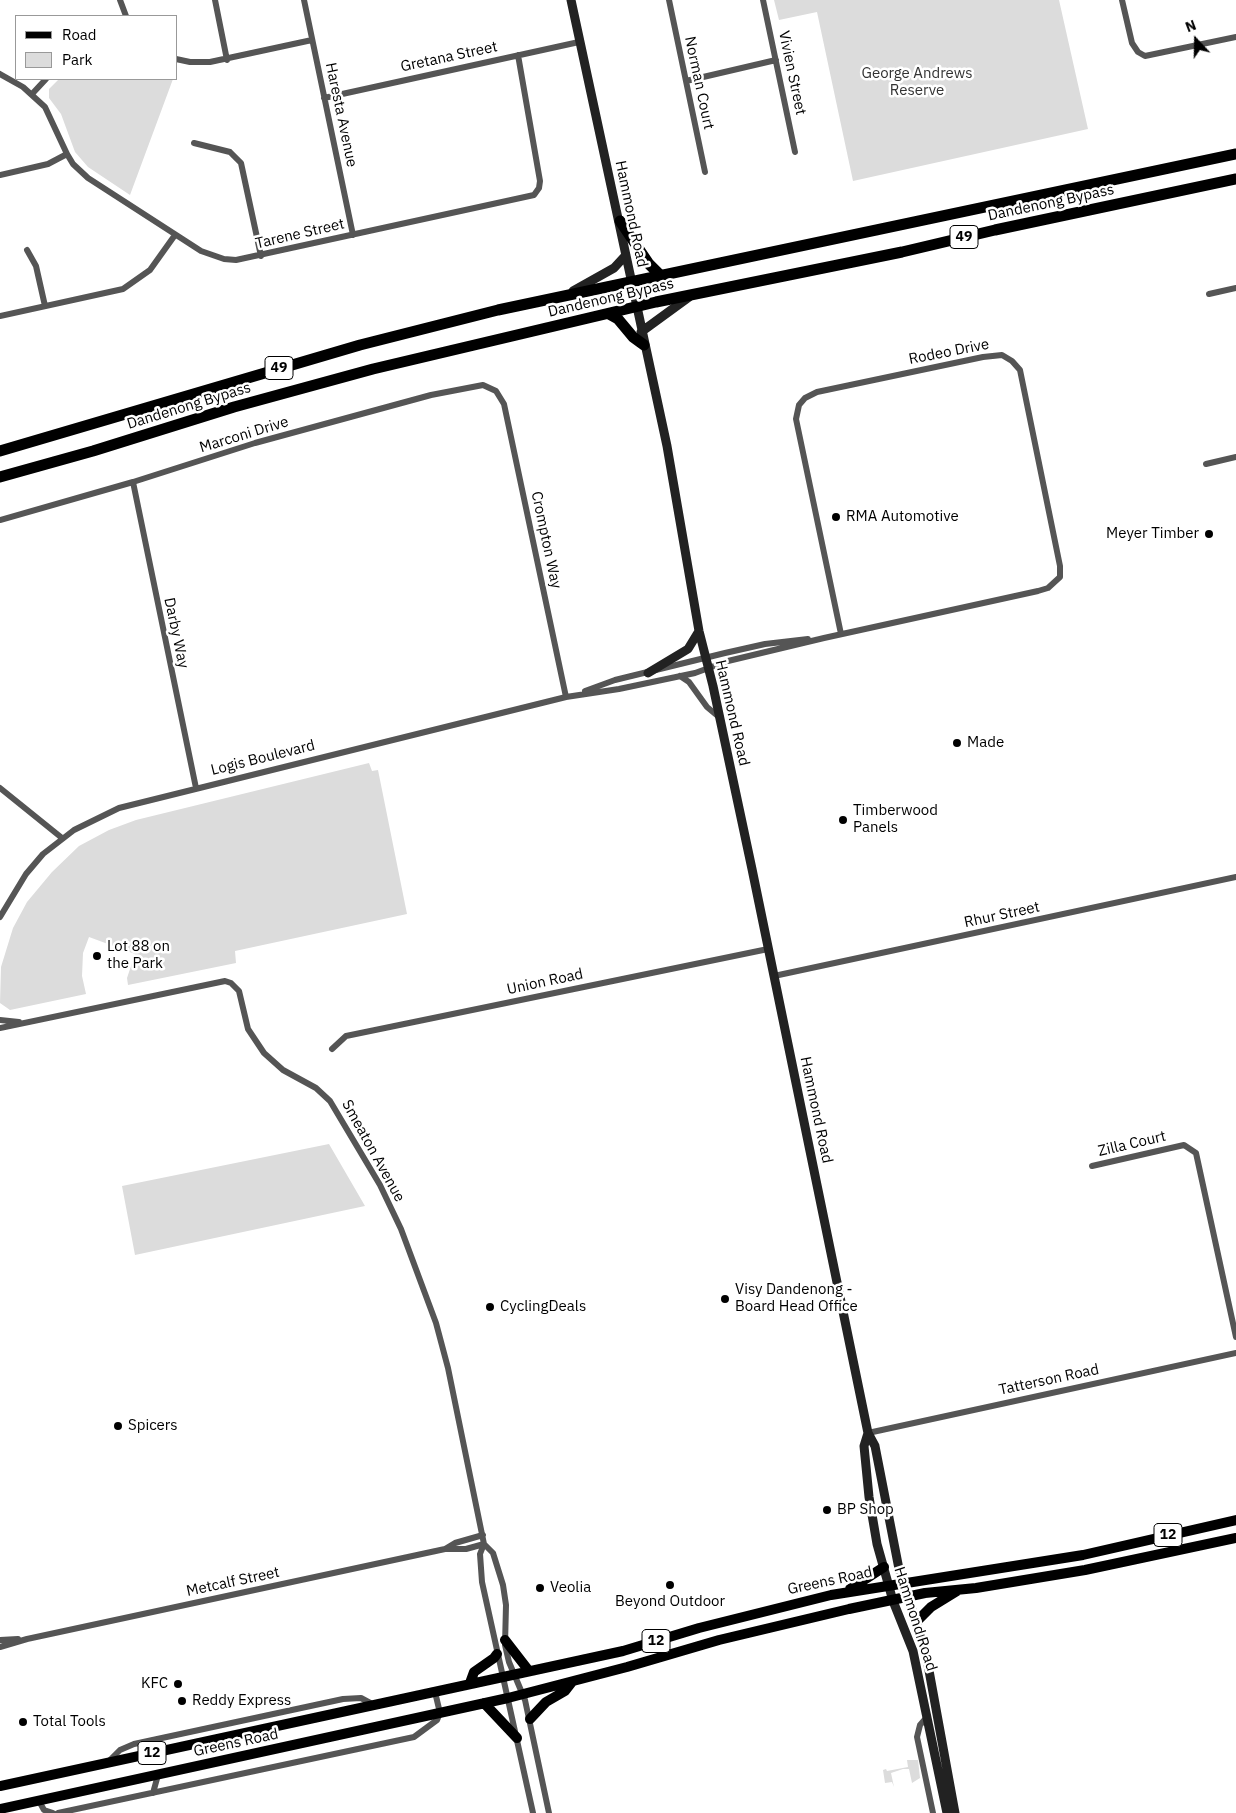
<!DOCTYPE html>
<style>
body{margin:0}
#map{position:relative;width:1236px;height:1813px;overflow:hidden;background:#fff;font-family:"IBM Plex Sans",sans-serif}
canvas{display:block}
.legend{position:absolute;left:15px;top:15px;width:162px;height:65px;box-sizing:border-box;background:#fff;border:1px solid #999;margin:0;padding:6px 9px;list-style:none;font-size:15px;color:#000}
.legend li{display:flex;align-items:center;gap:10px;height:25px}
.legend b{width:25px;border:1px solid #999}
.north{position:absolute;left:1171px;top:15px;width:50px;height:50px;-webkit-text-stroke:4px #fff;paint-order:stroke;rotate:339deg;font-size:14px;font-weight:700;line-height:20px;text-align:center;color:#000}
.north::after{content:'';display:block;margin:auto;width:18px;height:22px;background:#000;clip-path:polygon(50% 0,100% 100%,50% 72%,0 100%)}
</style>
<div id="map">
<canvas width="1236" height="1813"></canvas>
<ul class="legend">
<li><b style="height:6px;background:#000"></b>Road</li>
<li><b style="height:14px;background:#dcdcdc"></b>Park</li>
</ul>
<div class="north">N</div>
</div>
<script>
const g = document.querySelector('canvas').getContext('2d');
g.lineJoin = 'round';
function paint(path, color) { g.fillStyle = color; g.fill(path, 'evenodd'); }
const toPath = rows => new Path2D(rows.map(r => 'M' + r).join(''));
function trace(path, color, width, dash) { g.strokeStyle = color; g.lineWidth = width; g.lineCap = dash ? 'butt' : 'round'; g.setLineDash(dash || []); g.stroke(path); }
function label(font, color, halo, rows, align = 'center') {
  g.font = font + ' "IBM Plex Sans",sans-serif'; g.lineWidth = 5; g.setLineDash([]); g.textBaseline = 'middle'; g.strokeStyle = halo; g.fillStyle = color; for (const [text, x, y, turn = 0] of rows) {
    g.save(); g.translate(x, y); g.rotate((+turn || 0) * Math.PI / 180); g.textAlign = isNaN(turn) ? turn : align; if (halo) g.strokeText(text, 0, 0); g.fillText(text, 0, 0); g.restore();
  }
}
const green = toPath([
 [774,0,1059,0,1088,129,853,181,817,12,779,20],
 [59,79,173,79,130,195,88,167,75,152,61,114,49,98,49,89],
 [369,763,372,771,378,770,407,914,235,951,236,963,128,985,127,978,135,954,89,937,83,953,82,976,86,994,10,1010,0,1003,1,967,13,928,27,902,52,872,79,846,109,830,136,820],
 [329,1144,365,1206,135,1255,122,1186],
 [907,1760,918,1760,920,1778,912,1783,909,1769,903,1769,891,1773,894,1787,892,1782,885,1783,883,1770,886,1769,887,1771,908,1767]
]);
const minor = toPath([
 [120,0,126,16],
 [215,0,227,60],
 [304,0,353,235],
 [669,0,705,172],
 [763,0,795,152],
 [1122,0,1132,43,1138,52,1145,56,1236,37],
 [176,59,190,62,210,62,312,40],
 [0,74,23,87,45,107,67,154,73,164,88,178,201,251,224,259,236,260,534,195,539,188,540,181,518,55],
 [686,81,776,60],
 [32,94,46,79],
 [324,98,579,42],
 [194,143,230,152,241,163,261,256],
 [0,175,48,164,67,154],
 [27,250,36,266,45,306],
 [1209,294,1236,288],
 [0,316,123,289,150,270,175,235],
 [1206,464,1236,457],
 [133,482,196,788],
 [0,520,133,482,255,443,431,395,483,385,496,391,504,404,566,697],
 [680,676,689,682,707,707,719,717],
 [585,691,615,680,725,653,765,644,808,639],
 [0,788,62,838],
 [0,917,26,874,43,854,74,830,119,808,566,697,619,689,695,673,728,661,824,638,1038,591,1048,588,1060,577,1060,566,1020,370,1012,361,1002,355,983,357,817,392,805,398,799,405,796,419,841,634],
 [774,976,1236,877],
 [0,1020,19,1022],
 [0,1028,225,981,231,983,239,991,248,1029,264,1053,283,1070,316,1088,330,1101,380,1185,401,1229,436,1323,448,1368,484,1544,493,1553,503,1585,506,1605,505,1645,509,1662,525,1700,549,1813],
 [332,1049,346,1036,768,949],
 [1092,1166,1184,1145,1196,1153,1236,1337],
 [868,1433,1236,1353],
 [484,1544,480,1554,482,1582,533,1813],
 [446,1549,466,1549,484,1544],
 [0,1640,18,1639],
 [0,1647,27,1639,445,1549,455,1543,483,1535],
 [927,1717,920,1725,917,1737,933,1813],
 [108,1762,120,1750,134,1744,343,1699,361,1698,374,1705],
 [153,1793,158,1775],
 [39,1801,44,1810,53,1813],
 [58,1813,414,1737,437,1720,440,1713,435,1692]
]);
const secondary = toPath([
 [571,0,667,446,699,631,713,686,752,869,868,1433,875,1446,899,1569,926,1654,955,1813],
 [573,291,614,268,626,255],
 [641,332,689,297],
 [648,673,688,649,699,631],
 [868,1433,864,1446,869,1497,877,1544,893,1601,913,1651,947,1813]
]);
const primary = toPath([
 [850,1589,884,1567],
 [917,1621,931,1607,957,1591],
 [505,1640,529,1671],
 [470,1683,474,1672,494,1658,497,1654],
 [484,1703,517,1738],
 [530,1719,546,1702,565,1691,572,1682],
 [0,1786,623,1651,699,1628,831,1595,1083,1555,1236,1520],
 [0,1809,508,1698,627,1667,719,1640,849,1609,925,1593,976,1588,1085,1570,1236,1538]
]);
const trunk = toPath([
 [620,221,649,264,661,276],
 [609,314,618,319,633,337,644,345],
 [0,451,360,345,498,310,1236,154],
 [0,477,93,451,234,407,373,369,656,302,902,252,995,230,1236,179]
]);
const markers = [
 [836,517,5,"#000"],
 [1209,534,5,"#000"],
 [957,743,5,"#000"],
 [843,820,5,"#000"],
 [97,956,5,"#000"],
 [725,1299,5,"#000"],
 [490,1307,5,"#000"],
 [118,1426,5,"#000"],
 [827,1510,5,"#000"],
 [670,1585,5,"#000"],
 [540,1588,5,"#000"],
 [178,1684,5,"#000"],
 [182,1701,5,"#000"],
 [23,1722,5,"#000"]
];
const shields = [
 [964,237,28],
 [279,368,28],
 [1168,1535,28],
 [656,1641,28],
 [152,1753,28]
];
const shieldNames = [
 ["49",964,237],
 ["49",279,368],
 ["12",1168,1535],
 ["12",656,1641],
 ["12",152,1753]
];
const streetNames = [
 ["Gretana Street",449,57,-12],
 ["Vivien Street",792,73,78],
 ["Norman Court",699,83,78],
 ["Haresta Avenue",341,115,78],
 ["Dandenong Bypass",1051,203,-12],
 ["Hammond Road",631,214,78],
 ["Tarene Street",300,234,-13],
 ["Dandenong Bypass",611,298,-13],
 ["Rodeo Drive",949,352,-11],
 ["Dandenong Bypass",189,406,-17],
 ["Marconi Drive",244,435,-17],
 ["Crompton Way",546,540,78],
 ["Darby Way",176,633,78],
 ["Hammond Road",732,713,77],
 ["Logis Boulevard",263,758,-14],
 ["Rhur Street",1002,915,-12],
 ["Union Road",545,982,-12],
 ["Hammond Road",816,1110,78],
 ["Zilla Court",1132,1144,-13],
 ["Smeaton Avenue",373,1151,61],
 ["Tatterson Road",1049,1380,-12],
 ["Greens Road",830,1581,-12],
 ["Metcalf Street",233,1582,-12],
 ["Hammond Road",915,1619,72],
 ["Greens Road",236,1743,-12]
];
const parkNames = [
 ["George Andrews",917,74],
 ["Reserve",917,91]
];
const poiNames = [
 ["RMA Automotive",846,517],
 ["Meyer Timber",1199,534,"right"],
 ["Made",967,743],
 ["Timberwood",853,811],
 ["Panels",853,828],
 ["Lot 88 on",107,947],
 ["the Park",107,964],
 ["Visy Dandenong -",735,1290],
 ["Board Head Office",735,1307],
 ["CyclingDeals",500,1307],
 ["Spicers",128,1426],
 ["BP Shop",837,1510],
 ["Veolia",550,1588],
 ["Beyond Outdoor",670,1602,"center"],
 ["KFC",168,1684,"right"],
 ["Reddy Express",192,1701],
 ["Total Tools",33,1722]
];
paint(green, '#dcdcdc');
trace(minor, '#555', 6);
trace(secondary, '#222', 9);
trace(primary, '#000', 10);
trace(trunk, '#000', 11);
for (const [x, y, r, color] of markers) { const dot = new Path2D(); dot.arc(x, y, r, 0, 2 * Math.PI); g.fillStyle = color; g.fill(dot); trace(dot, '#fff', 2); }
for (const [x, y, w] of shields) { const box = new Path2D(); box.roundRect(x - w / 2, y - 11.5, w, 23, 4); g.fillStyle = '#fff'; g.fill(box); trace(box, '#000', 1); }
label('bold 14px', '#000', null, shieldNames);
label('15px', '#000', '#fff', streetNames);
label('15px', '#333', '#fff', parkNames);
label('15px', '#000', '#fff', poiNames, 'left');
</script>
